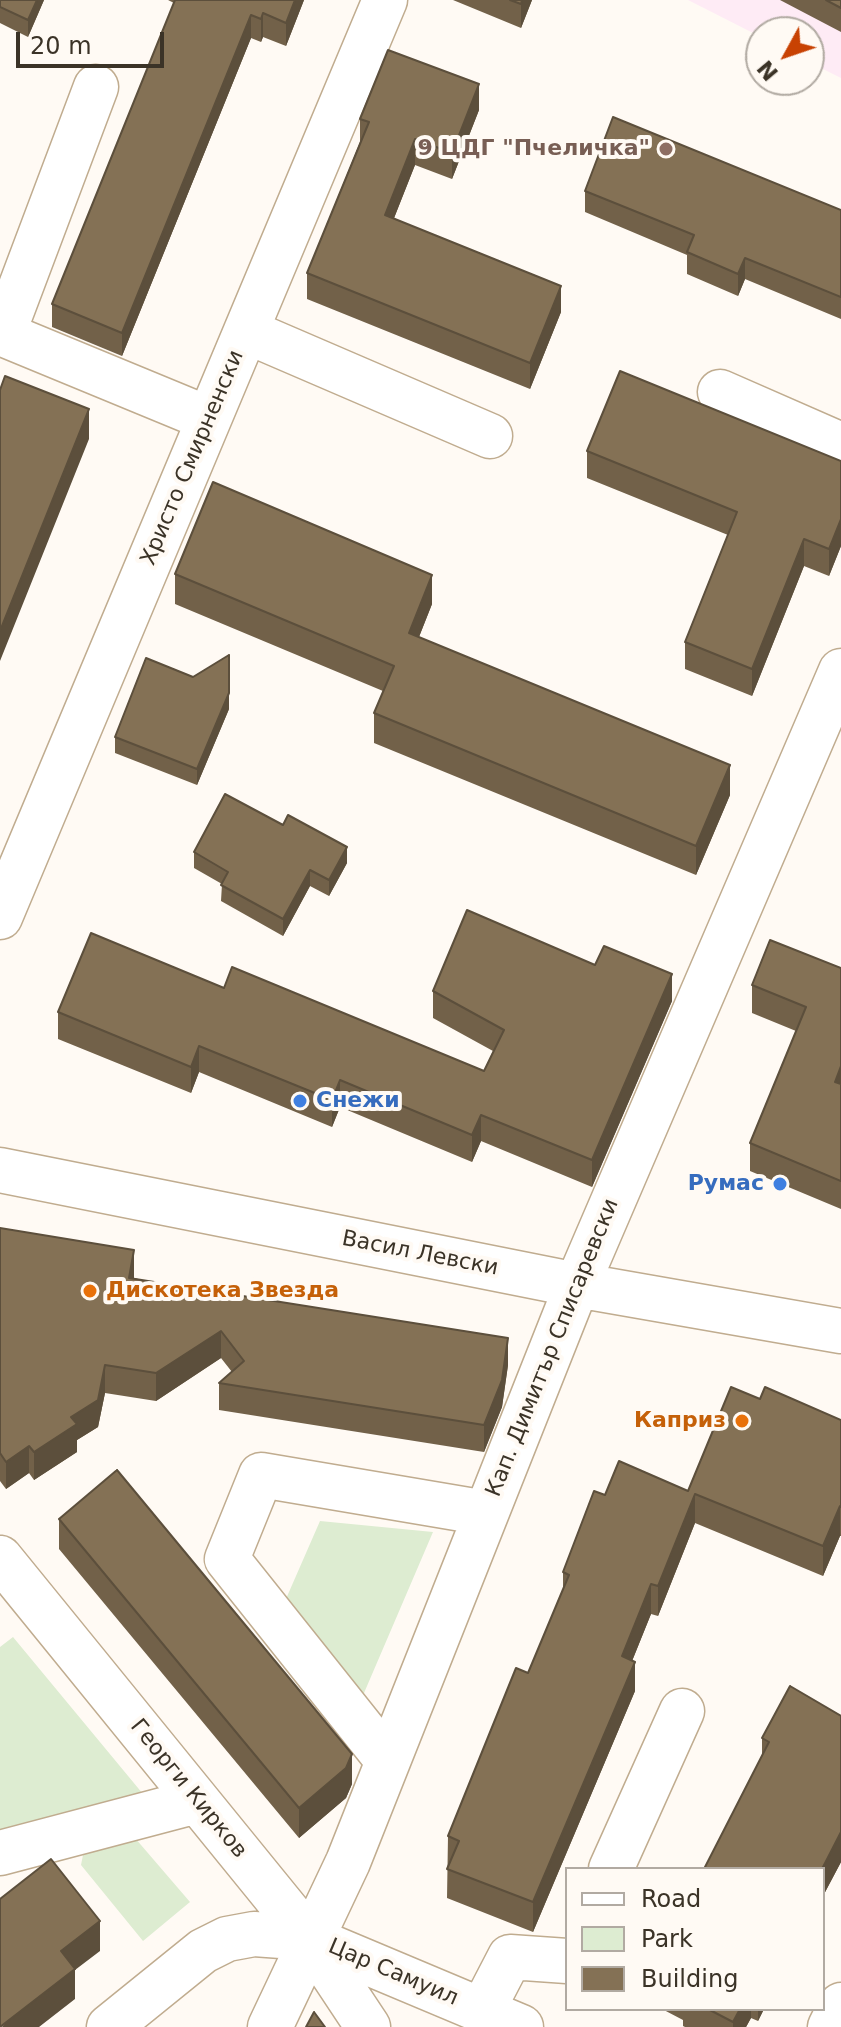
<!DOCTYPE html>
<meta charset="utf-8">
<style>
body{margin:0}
#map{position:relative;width:841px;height:2027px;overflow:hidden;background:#fffaf4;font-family:"DejaVu Sans",sans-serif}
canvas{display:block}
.legend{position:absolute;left:565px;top:1867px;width:260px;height:144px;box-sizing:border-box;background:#fffaf4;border:2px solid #b1aaa2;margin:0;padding:10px 14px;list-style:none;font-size:24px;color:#3b3327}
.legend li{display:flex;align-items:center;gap:16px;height:40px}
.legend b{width:40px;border:2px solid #b1aaa2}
.north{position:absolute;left:745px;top:16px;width:80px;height:80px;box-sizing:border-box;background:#fffaf4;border:2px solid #b1aaa2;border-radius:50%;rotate:230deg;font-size:22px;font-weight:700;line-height:32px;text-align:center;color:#3b3327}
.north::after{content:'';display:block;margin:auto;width:28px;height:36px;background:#c84203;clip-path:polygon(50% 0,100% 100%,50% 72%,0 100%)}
.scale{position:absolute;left:16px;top:32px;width:148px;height:36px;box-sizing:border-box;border:4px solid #3b3327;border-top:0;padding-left:10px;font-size:24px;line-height:28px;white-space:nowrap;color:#3b3327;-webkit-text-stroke:6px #fffaf4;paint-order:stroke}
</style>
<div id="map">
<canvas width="841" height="2027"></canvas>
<ul class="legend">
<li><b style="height:10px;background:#fff"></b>Road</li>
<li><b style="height:22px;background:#ddecd1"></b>Park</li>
<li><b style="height:22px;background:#847155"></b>Building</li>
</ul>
<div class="north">N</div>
<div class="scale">20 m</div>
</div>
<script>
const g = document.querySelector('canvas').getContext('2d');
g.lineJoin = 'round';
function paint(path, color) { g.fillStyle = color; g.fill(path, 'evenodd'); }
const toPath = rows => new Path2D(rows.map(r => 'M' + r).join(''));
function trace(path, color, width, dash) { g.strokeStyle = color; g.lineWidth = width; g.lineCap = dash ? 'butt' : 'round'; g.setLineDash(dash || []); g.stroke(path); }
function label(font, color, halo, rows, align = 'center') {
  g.font = font + ' "DejaVu Sans",sans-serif'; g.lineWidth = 8; g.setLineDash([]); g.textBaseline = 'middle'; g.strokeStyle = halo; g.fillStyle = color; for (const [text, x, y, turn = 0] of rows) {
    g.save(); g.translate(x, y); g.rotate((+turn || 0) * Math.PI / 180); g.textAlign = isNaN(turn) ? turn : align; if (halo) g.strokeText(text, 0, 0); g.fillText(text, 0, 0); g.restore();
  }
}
const commercial = toPath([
 [688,0,841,0,841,78,809,62,809,32,761,32,761,37]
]);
const green = toPath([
 [320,1521,433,1532,361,1700,282,1608],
 [13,1637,143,1794,0,1835,0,1647],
 [135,1838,190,1902,143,1941,81,1865,83,1855,90,1849]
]);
const minor = toPath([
 [96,87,3,334,209,419],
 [246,331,490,436],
 [720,392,841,445],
 [0,917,385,0],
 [0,1170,577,1285,841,1331],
 [0,1558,309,1938,368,2027],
 [388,1761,227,1559,261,1475,486,1513],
 [0,1853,197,1801],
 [611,1869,682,1711],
 [482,2011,510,1957,567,1961],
 [109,2027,203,1951,227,1939,254,1934,309,1938,521,2027],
 [270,2027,348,1862,577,1285,841,671],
 [830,2027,841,2005]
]);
const wall = toPath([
 [0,0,44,0,28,37,0,23],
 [168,0,304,0,286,46,263,37,261,42,251,38,122,356,52,327,52,304,174,3],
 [453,0,532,0,521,28],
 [780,0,841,0,841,32],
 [479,110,452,179,415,165,394,218,561,312,530,389,307,299,307,273,360,142,360,119],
 [585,191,841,210,841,319,745,279,738,296,687,274,687,255,585,212],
 [587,451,841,461,841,546,829,576,804,566,752,696,685,669,685,642,728,535,587,478],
 [175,574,432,604,419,637,730,795,696,875,374,743,374,713,383,691,175,604],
 [229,709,197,785,115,753,115,737],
 [194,852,347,863,329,896,310,886,283,936,221,901,222,884,194,868],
 [841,968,841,1209,750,1171,750,1143,796,1031,752,1013,752,985],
 [224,988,484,1071,493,1051,433,1018,433,991,672,1001,592,1187,481,1141,472,1162,340,1107,332,1127,199,1072,191,1093,58,1039,58,1012],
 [0,1228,134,1278,508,1365,502,1407,484,1452,219,1410,219,1383,232,1372,221,1358,156,1401,105,1393,98,1427,77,1440,77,1452,34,1480,29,1473,6,1489,0,1481],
 [760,1399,841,1420,841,1536,840,1536,823,1576,695,1523,658,1616,651,1614,632,1661,635,1691,533,1932,447,1898,448,1836,528,1673,563,1590,563,1572,605,1495,688,1491],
 [59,1519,352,1784,346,1798,299,1838,59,1549],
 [790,1686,841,1862,823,1896,823,1869,762,1754,762,1738],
 [662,2009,764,2009,758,2021,751,2018,746,2027,685,2027,683,2026,683,2020]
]);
const shadedWall = toPath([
 [37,0,44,0,28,37,28,20],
 [295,0,304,0,286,46,286,23],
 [522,0,532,0,521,28,521,4],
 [263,13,263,37,261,42,261,19],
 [251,15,251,38,122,356,122,333],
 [479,84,479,110,452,179,452,153],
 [415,139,415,165,385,241,385,215],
 [745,258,745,279,738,296,738,274],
 [561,286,561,312,530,389,530,363],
 [89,409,89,439,0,661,0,631],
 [841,519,841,546,829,576,829,549],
 [804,539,804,566,752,696,752,669],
 [432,575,432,604,409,662,409,633],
 [229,693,229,709,197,785,197,769],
 [730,765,730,795,696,875,696,846],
 [347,847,347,863,329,896,329,880],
 [310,870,310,886,283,936,283,919],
 [672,974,672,1001,592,1187,592,1160],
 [199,1046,199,1072,191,1093,191,1067],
 [841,1066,841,1094,835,1082],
 [340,1080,340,1107,332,1127,332,1100],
 [481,1115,481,1141,472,1162,472,1135],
 [134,1250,134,1278,129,1305,129,1278],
 [221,1331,221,1358,156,1401,156,1373],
 [508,1338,508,1365,502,1407,484,1452,484,1425],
 [105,1365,105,1393,98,1427,77,1440,77,1452,34,1480,34,1452,71,1417],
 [29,1446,29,1473,6,1489,6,1462],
 [695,1494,695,1523,658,1616,658,1586],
 [840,1506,840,1536,823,1576,823,1546],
 [651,1584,651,1614,622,1686,622,1656],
 [635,1662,635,1691,533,1932,533,1902],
 [352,1754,352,1784,346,1798,299,1838,299,1808],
 [841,1832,841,1862,823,1896,823,1869,822,1869],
 [100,1921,100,1951,75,1970,75,1999,39,2027,2,2027,61,1951],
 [740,2009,751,2009,751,2018,746,2027,733,2027,733,2022],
 [758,2009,764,2009,758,2021]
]);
const building = toPath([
 [0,0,37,0,28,20,0,7,0,0],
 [175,0,295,0,286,23,263,13,261,19,251,15,122,333,52,304,175,0],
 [510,0,522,0,521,4,510,0],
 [826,0,841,0,841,8,826,0],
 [388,50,479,84,452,153,415,139,385,215,561,286,530,363,307,273,369,122,360,119,388,50],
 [613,117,841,210,841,297,745,258,738,274,687,252,694,235,585,191,613,117],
 [620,371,841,461,841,519,829,549,804,539,752,669,685,642,737,512,587,451,620,371],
 [5,376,89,409,0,631,0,390,5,376],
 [213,482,432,575,409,633,730,765,696,846,374,713,394,666,175,574,213,482],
 [229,655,229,693,197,769,115,737,146,658,193,677,229,655],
 [225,794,283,825,288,815,347,847,329,880,310,870,283,919,221,885,228,872,194,852,225,794],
 [467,910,595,965,604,946,672,974,592,1160,481,1115,472,1135,340,1080,332,1100,199,1046,191,1067,58,1012,91,933,224,988,232,967,484,1071,504,1030,433,991,467,910],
 [770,940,841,968,841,1066,835,1082,841,1084,841,1181,750,1143,806,1007,752,985,770,940],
 [0,1228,134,1250,129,1278,508,1338,502,1380,484,1425,219,1383,244,1361,221,1331,156,1373,105,1365,98,1400,71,1417,77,1424,34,1452,29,1446,6,1462,0,1453,0,1228],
 [731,1387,760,1399,765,1387,841,1420,841,1507,840,1506,823,1546,695,1494,658,1586,651,1584,622,1656,635,1662,533,1902,447,1869,459,1841,448,1836,516,1668,528,1673,569,1575,563,1572,594,1491,605,1495,619,1461,688,1491,731,1387],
 [117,1470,352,1754,346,1768,299,1808,59,1519,117,1470],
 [790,1686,841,1716,841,1832,822,1869,704,1869,769,1742,762,1738,790,1686],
 [51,1859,100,1921,61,1951,75,1969,0,2027,0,1899,51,1859],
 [708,2009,740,2009,733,2022,708,2009],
 [314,2012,325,2027,306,2027,314,2012]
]);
const markers = [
 [666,149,8,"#8d6e63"],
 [300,1101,8,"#3f7fe0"],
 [780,1184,8,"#3f7fe0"],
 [90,1291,8,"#e8710a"],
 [742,1421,8,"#e8710a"]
];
const educationNames = [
 ["9 ЦДГ \"Пчеличка\"",650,149]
];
const streetNames = [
 ["Христо Смирненски",193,458,-67],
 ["Васил Левски",420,1254,11],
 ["Кап. Димитър Списаревски",553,1348,-68],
 ["Георги Кирков",188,1789,51],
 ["Цар Самуил",393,1973,23]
];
const shopNames = [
 ["Снежи",316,1101],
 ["Румас",764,1184,"right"]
];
const foodNames = [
 ["Дискотека Звезда",106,1291],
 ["Каприз",726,1421,"right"]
];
paint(commercial, '#feebf5');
paint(green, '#ddecd1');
trace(minor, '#c0ac8f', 47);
trace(minor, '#fff', 44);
paint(wall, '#726149');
paint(shadedWall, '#5c4f3c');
paint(building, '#847155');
trace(building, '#5c4f3c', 2);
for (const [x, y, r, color] of markers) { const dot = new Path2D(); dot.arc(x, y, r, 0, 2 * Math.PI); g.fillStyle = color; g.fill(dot); trace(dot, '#fffaf4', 3); }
label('bold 22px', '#785e54', '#fffaf4', educationNames, 'right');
label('22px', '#3b3327', '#fffaf4', streetNames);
label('bold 22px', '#366cbe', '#fffaf4', shopNames, 'left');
label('bold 22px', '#c56008', '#fffaf4', foodNames, 'left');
</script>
